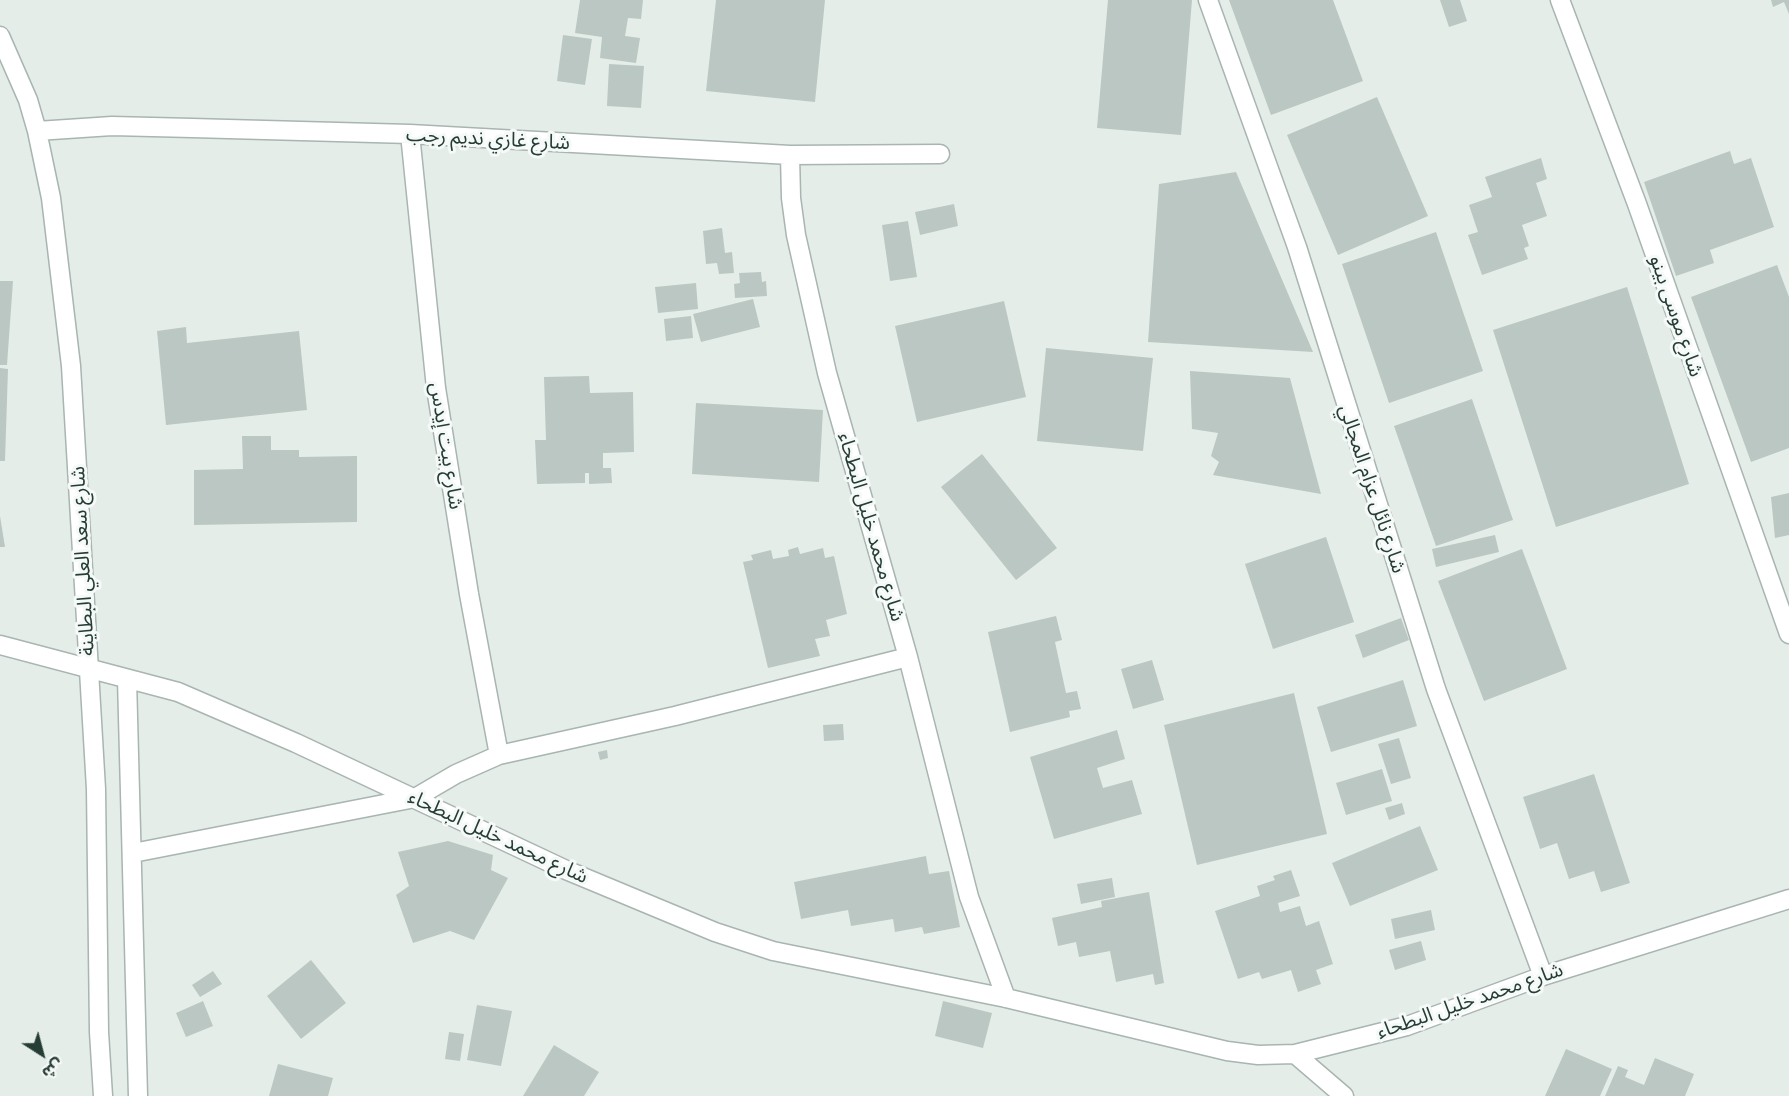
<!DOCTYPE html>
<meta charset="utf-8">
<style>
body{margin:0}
#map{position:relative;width:1789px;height:1096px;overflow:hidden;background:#e5ede9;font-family:Cabin,"Noto Sans Arabic",sans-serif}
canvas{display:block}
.north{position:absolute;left:12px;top:1024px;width:60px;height:60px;-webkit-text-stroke:4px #f5f9f7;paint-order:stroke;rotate:144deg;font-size:16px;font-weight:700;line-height:24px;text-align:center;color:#263d36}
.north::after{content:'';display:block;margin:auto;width:21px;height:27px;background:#263d36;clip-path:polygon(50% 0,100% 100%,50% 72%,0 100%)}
</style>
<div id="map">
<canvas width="1789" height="1096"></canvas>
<div class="north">ش</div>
</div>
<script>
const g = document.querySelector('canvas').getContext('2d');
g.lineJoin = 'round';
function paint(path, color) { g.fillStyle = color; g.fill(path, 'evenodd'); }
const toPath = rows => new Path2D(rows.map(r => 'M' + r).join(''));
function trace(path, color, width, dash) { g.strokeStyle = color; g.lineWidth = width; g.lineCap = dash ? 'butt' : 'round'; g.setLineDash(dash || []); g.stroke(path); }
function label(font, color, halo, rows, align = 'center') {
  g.font = font + ' Cabin,"Noto Sans Arabic",sans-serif'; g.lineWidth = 6; g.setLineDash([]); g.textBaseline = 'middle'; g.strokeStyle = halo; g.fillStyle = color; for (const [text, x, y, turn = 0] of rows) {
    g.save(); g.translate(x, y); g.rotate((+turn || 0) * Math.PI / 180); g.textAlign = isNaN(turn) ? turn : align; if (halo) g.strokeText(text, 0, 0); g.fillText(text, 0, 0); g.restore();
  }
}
const building = toPath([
 [580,0,643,0,641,19,628,18,625,36,640,38,636,63,600,58,602,37,575,33],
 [716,0,825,0,815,102,706,91],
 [1108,0,1192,0,1181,135,1097,128],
 [1229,0,1333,0,1363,81,1271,115],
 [1440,0,1460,0,1467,21,1449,27],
 [1771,0,1789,0,1789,14,1784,2,1773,7],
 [563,35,592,39,585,85,557,81],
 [609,64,644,66,641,108,607,106],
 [1377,97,1428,216,1338,255,1287,135],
 [1730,151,1734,164,1751,158,1774,227,1710,250,1714,263,1676,276,1644,182],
 [1541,158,1547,179,1536,183,1547,216,1522,225,1529,246,1524,248,1528,259,1482,275,1468,235,1478,232,1469,205,1492,197,1485,177],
 [1236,172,1313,352,1148,342,1159,184],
 [954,204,958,226,920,235,915,212],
 [908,221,917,277,890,281,882,225],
 [722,228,725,253,732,252,734,273,719,274,717,263,706,264,703,231],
 [1436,232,1483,371,1389,403,1342,264],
 [1777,265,1789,297,1789,448,1751,462,1691,297],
 [761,272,762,282,766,281,767,296,735,298,734,284,740,283,739,273],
 [0,281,13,281,7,365,0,365],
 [696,283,698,309,658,313,655,287],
 [1627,287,1689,484,1556,527,1493,330],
 [753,299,760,327,701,342,693,314],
 [1004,301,1026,397,917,422,895,326],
 [691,316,693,338,666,341,664,319],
 [186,327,187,343,299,331,307,410,166,425,157,331],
 [1046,348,1153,358,1143,451,1037,441],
 [0,368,8,369,5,461,0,461],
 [1190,371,1290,378,1321,494,1213,475,1219,462,1211,456,1218,433,1192,429],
 [589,376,590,393,633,392,634,452,603,453,603,468,611,468,612,483,589,484,589,473,585,473,585,483,537,484,535,440,546,440,544,377],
 [1472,399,1513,520,1436,546,1394,426],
 [696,403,823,410,819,482,692,474],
 [242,436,271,436,271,450,299,450,299,457,357,456,357,522,194,525,194,470,243,469],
 [982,454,1057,548,1016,580,941,487],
 [1789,493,1789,535,1775,538,1771,497],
 [0,516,5,547,0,547],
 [1495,535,1499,552,1436,567,1432,549],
 [1326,537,1354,622,1273,649,1245,564],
 [798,547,800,554,823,548,825,558,834,556,847,614,826,620,830,636,815,639,820,656,768,668,743,562,753,560,751,555,771,550,773,559,789,556,788,550],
 [1522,549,1567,669,1484,701,1438,581],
 [1056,616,1062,640,1055,642,1066,693,1077,691,1081,709,1069,711,1070,717,1010,732,988,632],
 [1401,618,1409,640,1363,658,1355,635],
 [1152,660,1164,700,1133,709,1121,669],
 [1403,680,1417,726,1331,752,1317,707],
 [1294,693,1327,834,1197,865,1164,725],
 [843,724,844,740,824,741,823,725],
 [1117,730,1125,759,1097,768,1103,788,1132,780,1142,814,1054,839,1030,757],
 [1399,738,1411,778,1391,784,1378,744],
 [607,750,608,758,600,760,598,752],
 [1382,769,1392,801,1346,815,1336,783],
 [1594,774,1630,883,1601,892,1594,871,1569,879,1557,843,1540,849,1523,797],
 [1402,803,1405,814,1389,820,1385,808],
 [1420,826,1438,870,1350,906,1332,863],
 [448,841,493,855,491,870,508,878,474,940,450,931,413,943,396,895,409,886,398,852],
 [926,856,929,874,949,871,960,927,924,934,922,927,895,932,893,919,851,926,848,910,801,919,794,882],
 [1291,870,1300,896,1278,903,1280,912,1300,906,1306,926,1319,921,1333,964,1316,970,1321,984,1298,992,1291,970,1262,979,1259,972,1238,979,1215,911,1260,896,1257,886,1275,880,1273,876],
 [1112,878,1115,897,1081,904,1077,884],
 [1149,892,1164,983,1155,985,1153,974,1116,982,1110,951,1079,957,1076,942,1058,946,1052,918,1102,907,1101,901],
 [1431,910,1435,930,1395,939,1391,919],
 [1421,941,1426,960,1395,970,1389,950],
 [311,960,346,1003,301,1039,267,996],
 [213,971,222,984,200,997,192,985],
 [203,1001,213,1026,186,1037,176,1013],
 [943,1001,992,1013,983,1048,935,1036],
 [477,1005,512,1011,501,1066,467,1060],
 [449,1032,464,1034,460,1061,445,1059],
 [554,1045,599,1072,584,1096,523,1096],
 [1566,1049,1612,1069,1600,1096,1545,1096],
 [1655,1058,1694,1074,1685,1096,1605,1096,1618,1066,1628,1070,1625,1077,1644,1085],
 [278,1064,333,1078,328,1096,269,1096]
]);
const minor = toPath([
 [1208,0,1297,247,1436,689,1543,976],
 [1560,0,1637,204,1789,634],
 [0,36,28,100,37,131,51,198,71,366,96,789,99,1032,103,1096],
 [37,131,112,126,192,128,410,134,790,155,940,154],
 [410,134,436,388,469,594,499,755],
 [790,155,791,198,796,235,827,373,908,657,969,897,1006,998],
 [0,645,178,692,296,743,566,870,715,932,773,951,1006,998,1227,1051,1258,1055,1295,1054,1407,1026,1543,976,1789,899],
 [127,679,138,1096],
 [133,853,415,798,456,774,499,755,675,716,908,657],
 [1295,1054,1344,1096]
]);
const streetNames = [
 ["شارع غازي نديم رجب",488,139,3],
 ["شارع موسى بينو",1676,316,71],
 ["شارع بيت إيدس",446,446,81],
 ["شارع نائل عزام المجالي",1372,489,72],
 ["شارع محمد خليل البطحاء",871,527,74],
 ["شارع سعد العلي البطاينة",83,561,-93],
 ["شارع محمد خليل البطحاء",498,837,25],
 ["شارع محمد خليل البطحاء",1470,1001,-19]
];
paint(building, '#bbc7c2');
trace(minor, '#a8b5b0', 21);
trace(minor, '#fff', 18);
label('20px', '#263d36', '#f5f9f7', streetNames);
</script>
